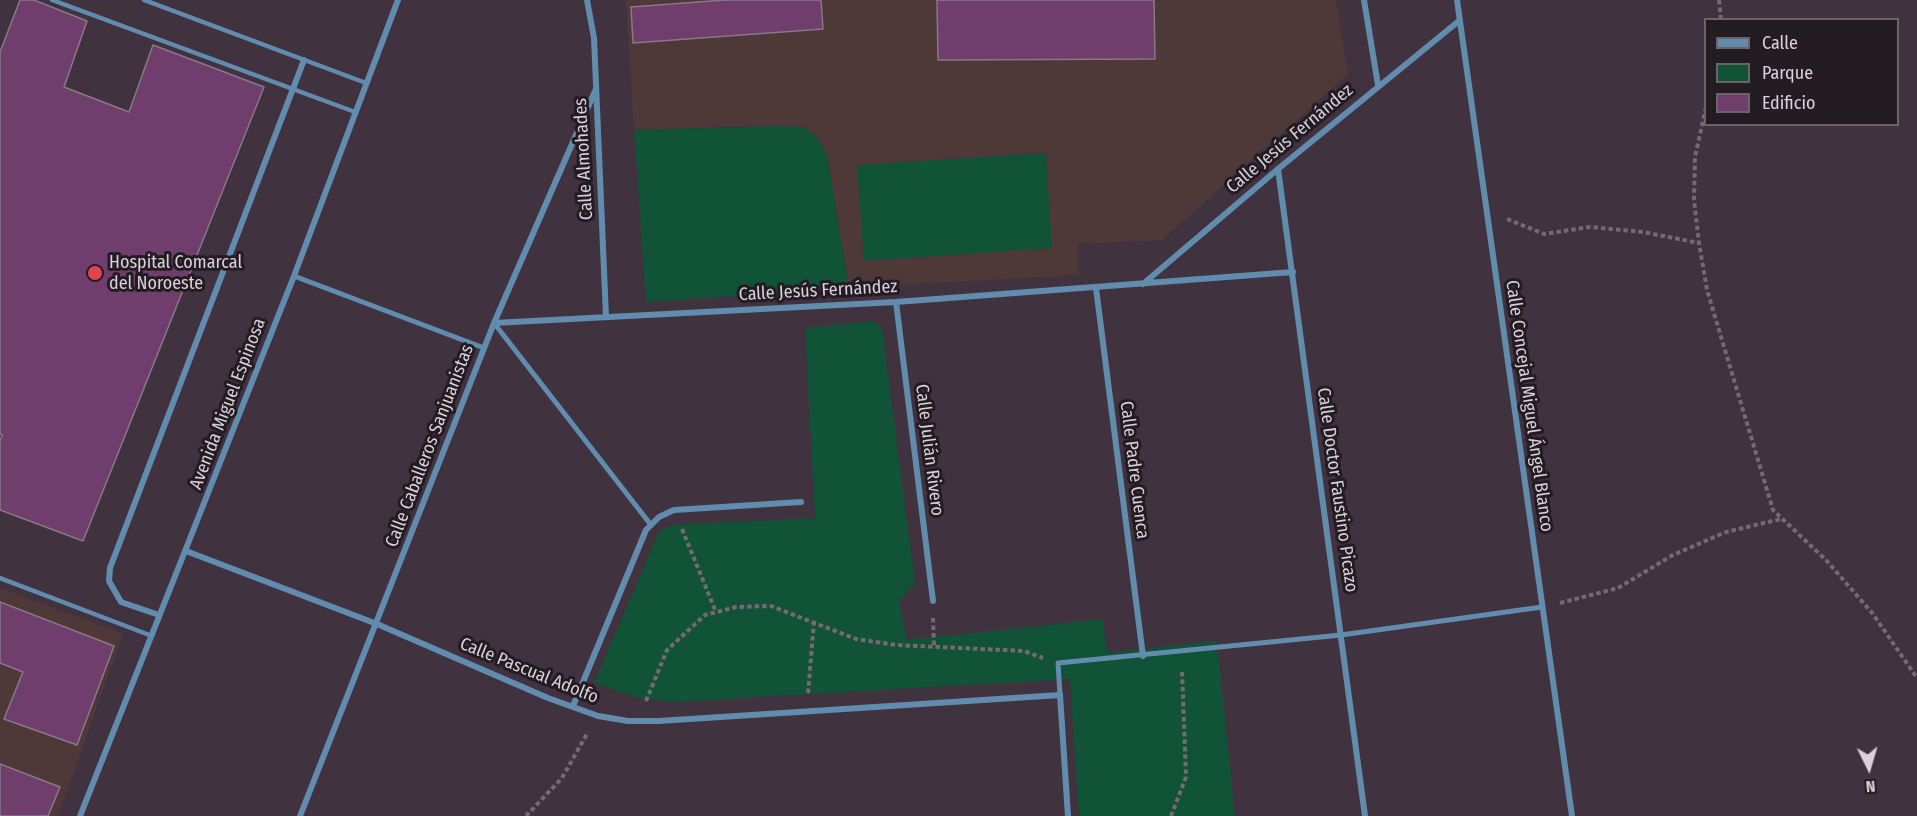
<!DOCTYPE html>
<meta charset="utf-8">
<style>
body{margin:0}
#map{position:relative;width:1917px;height:816px;overflow:hidden;background:#413240;font-family:"Fira Sans Condensed",sans-serif}
canvas{display:block}
.legend{position:absolute;left:1704px;top:18px;width:195px;height:108px;box-sizing:border-box;background:#231c23;border:2px solid #6c646c;margin:0;padding:8px 10px;list-style:none;font-size:18px;color:#dad1da}
.legend li{display:flex;align-items:center;gap:12px;height:30px}
.legend b{width:30px;border:2px solid #6c646c}
.north{position:absolute;left:1839px;top:738px;width:60px;height:60px;-webkit-text-stroke:4px #231c23;paint-order:stroke;rotate:175deg;font-size:16px;font-weight:700;line-height:24px;text-align:center;color:#dad1da}
.north::after{content:'';display:block;margin:auto;width:21px;height:27px;background:#dad1da;clip-path:polygon(50% 0,100% 100%,50% 72%,0 100%)}
</style>
<div id="map">
<canvas width="1917" height="816"></canvas>
<ul class="legend">
<li><b style="height:8px;background:#618cae"></b>Calle</li>
<li><b style="height:16px;background:#105337"></b>Parque</li>
<li><b style="height:16px;background:#6f3e6d"></b>Edificio</li>
</ul>
<div class="north">N</div>
</div>
<script>
const g = document.querySelector('canvas').getContext('2d');
g.lineJoin = 'round';
function paint(path, color) { g.fillStyle = color; g.fill(path, 'evenodd'); }
const toPath = rows => new Path2D(rows.map(r => 'M' + r).join(''));
function trace(path, color, width, dash) { g.strokeStyle = color; g.lineWidth = width; g.lineCap = dash ? 'butt' : 'round'; g.setLineDash(dash || []); g.stroke(path); }
function label(font, color, halo, rows, align = 'center') {
  g.font = font + ' "Fira Sans Condensed",sans-serif'; g.lineWidth = 6; g.setLineDash([]); g.textBaseline = 'middle'; g.strokeStyle = halo; g.fillStyle = color; for (const [text, x, y, turn = 0] of rows) {
    g.save(); g.translate(x, y); g.rotate((+turn || 0) * Math.PI / 180); g.textAlign = isNaN(turn) ? turn : align; if (halo) g.strokeText(text, 0, 0); g.fillText(text, 0, 0); g.restore();
  }
}
const education = toPath([
 [626,0,1336,0,1348,74,1162,240,1078,244,1079,275,849,288,827,155,817,137,803,127,780,126,634,130],
 [0,588,123,634,58,816,0,816]
]);
const green = toPath([
 [780,126,803,127,817,137,827,155,849,288,646,302,634,130],
 [1046,153,1052,248,864,261,857,165],
 [874,321,882,328,915,583,899,602,907,640,1103,619,1107,653,1217,641,1235,816,1079,816,1070,679,672,702,639,698,594,683,659,532,671,525,815,518,805,328]
]);
const building = toPath([
 [20,0,34,0,87,21,64,87,129,112,153,45,264,87,83,541,0,510,0,441,2,435,0,434,0,52,20,0],
 [725,0,821,0,823,29,633,43,631,7,725,0],
 [937,0,1154,0,1155,59,938,60,937,0],
 [0,602,114,646,77,745,4,719,23,672,0,663,0,602],
 [0,764,60,787,48,816,0,816,0,764]
]);
const path = toPath([
 [1719,0,1721,20],
 [1706,107,1695,157,1694,200,1699,243,1707,290,1773,510,1826,560,1873,614,1917,678],
 [1507,219,1544,234,1590,227,1643,232,1699,243],
 [682,529,716,612],
 [1560,603,1618,588,1673,555,1726,532,1781,519],
 [933,618,934,647],
 [808,693,814,622],
 [646,701,667,650,705,615,736,607,771,606,856,639,896,645,1024,651,1043,658],
 [526,816,562,778,588,732],
 [1171,816,1186,777,1182,670]
]);
const service = toPath([
 [52,0,355,112],
 [144,0,366,83],
 [0,578,152,636]
]);
const pedestrian = toPath([
 [294,276,484,348],
 [494,323,651,525],
 [1060,695,1058,663,1341,635,1542,607]
]);
const minor = toPath([
 [587,0,594,38,606,317],
 [1364,0,1378,85],
 [1457,0,1572,816],
 [1278,169,1365,816],
 [1143,284,1278,169,1460,20],
 [1096,288,1143,656],
 [896,302,933,601],
 [494,323,896,302,1293,272],
 [186,551,377,624,548,698,598,716,628,721,659,721,1060,695,1068,816],
 [159,615,121,602,109,581,110,568,304,60],
 [573,706,646,530,659,517,674,510,801,502],
 [80,816,294,276,398,0],
 [300,816,494,323,596,89]
]);
const markers = [
 [95,273,8,"#e0444e"]
];
const streetNames = [
 ["Calle Jesús Fernández",1290,139,-40],
 ["Calle Almohades",584,159,-93],
 ["Calle Jesús Fernández",818,291,-3],
 ["Avenida Miguel Espinosa",228,404,-69],
 ["Calle Concejal Miguel Ángel Blanco",1529,406,82],
 ["Calle Caballeros Sanjuanistas",430,446,-69],
 ["Calle Julián Rivero",929,450,83],
 ["Calle Padre Cuenca",1134,470,83],
 ["Calle Doctor Faustino Picazo",1337,490,82],
 ["Calle Pascual Adolfo",529,671,22]
];
const poiNames = [
 ["Hospital Comarcal",109,263],
 ["del Noroeste",109,284]
];
paint(education, '#4e3938');
paint(green, '#105337');
paint(building, '#6f3e6d');
trace(building, '#897988', 1.5);
trace(path, '#766975', 4, [4.5, 3]);
trace(service, '#618cae', 4.5);
trace(pedestrian, '#618cae', 5);
trace(minor, '#618cae', 6);
for (const [x, y, r, color] of markers) { const dot = new Path2D(); dot.arc(x, y, r, 0, 2 * Math.PI); g.fillStyle = color; g.fill(dot); trace(dot, '#231c23', 2); }
label('18px', '#dad1da', '#231c23', streetNames);
label('18px', '#dad1da', '#231c23', poiNames, 'left');
</script>
